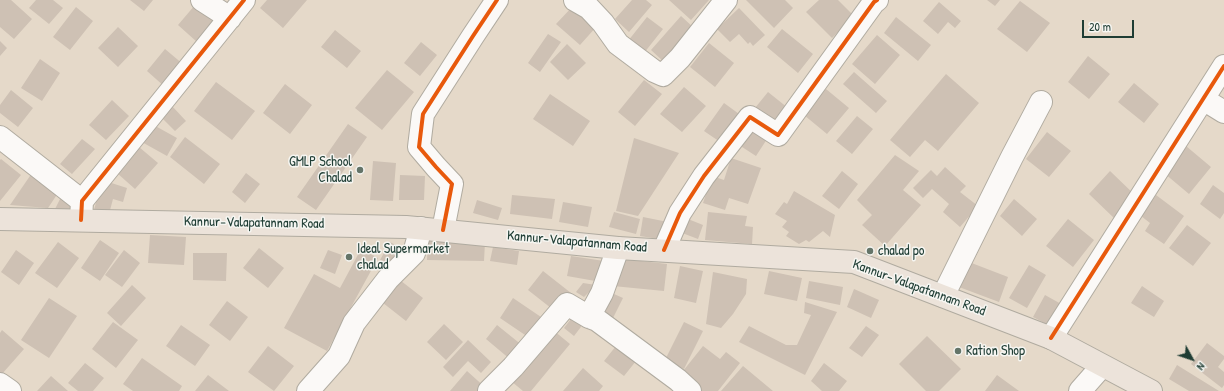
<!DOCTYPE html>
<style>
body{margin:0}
#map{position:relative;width:1224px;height:391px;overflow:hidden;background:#e5d9c9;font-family:"Patrick Hand",sans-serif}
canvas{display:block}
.north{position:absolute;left:1172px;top:339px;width:40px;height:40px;-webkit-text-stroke:3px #f6f6f2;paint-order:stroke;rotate:130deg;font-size:11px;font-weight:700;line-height:16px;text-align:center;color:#1f3d34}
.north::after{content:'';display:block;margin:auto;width:14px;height:18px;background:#1f3d34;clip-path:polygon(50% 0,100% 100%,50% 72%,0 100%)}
.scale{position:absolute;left:1082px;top:20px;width:52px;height:18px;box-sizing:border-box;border:2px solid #1f3d34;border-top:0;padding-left:5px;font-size:12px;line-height:14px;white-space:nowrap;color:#1f3d34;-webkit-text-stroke:3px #f6f6f2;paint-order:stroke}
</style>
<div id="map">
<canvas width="1224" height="391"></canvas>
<div class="north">N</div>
<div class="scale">20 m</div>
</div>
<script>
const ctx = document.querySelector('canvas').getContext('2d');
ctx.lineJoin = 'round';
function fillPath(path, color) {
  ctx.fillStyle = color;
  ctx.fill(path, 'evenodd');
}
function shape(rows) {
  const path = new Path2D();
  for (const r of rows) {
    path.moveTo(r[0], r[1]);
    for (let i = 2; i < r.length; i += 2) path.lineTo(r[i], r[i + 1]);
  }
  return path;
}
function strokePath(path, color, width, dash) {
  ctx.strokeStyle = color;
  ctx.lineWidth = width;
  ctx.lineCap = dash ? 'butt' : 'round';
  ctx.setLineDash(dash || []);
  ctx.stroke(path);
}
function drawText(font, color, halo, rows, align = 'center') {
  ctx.font = font + ' "Patrick Hand",sans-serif';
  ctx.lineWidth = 3;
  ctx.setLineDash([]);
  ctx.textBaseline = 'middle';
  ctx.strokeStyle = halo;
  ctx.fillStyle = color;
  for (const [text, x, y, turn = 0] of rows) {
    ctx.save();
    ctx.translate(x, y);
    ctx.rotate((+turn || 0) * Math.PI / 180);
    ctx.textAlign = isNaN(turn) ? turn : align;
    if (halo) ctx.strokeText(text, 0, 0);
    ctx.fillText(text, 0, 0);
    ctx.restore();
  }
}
fillPath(shape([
 [0,0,11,0,32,19,14,39,0,27],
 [36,0,53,0,63,8,49,24,29,8],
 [130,0,153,0,144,11],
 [267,0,307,0,283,28,260,8],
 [632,0,646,0,652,5,629,32,615,19],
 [669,0,709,0,691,20],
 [746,0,785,0,793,8,774,28],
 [819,0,838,0,854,16,832,38,806,12],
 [987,0,1000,0,995,6],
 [1020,1,1050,23,1027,52,997,29],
 [939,2,961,21,955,28,948,22,938,34,923,21],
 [195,5,215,22,197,42,178,25],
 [574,5,597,26,580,45,556,24],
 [76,7,93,21,70,50,53,37],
 [739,8,765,35,753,46,750,42,748,44,739,34,730,42,717,29],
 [681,16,694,28,664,62,651,50],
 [647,17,663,29,644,53,628,41],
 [896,17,931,45,918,61,884,33],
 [118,27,138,46,118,67,98,48],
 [782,29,813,54,798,73,767,47],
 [335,30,361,51,347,68,321,47],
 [548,34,561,42,540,72,528,63],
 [877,35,900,55,875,84,852,64],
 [0,41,7,48,0,56],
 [421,42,437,55,420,76,404,63],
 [709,43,734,63,715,87,690,67],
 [567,44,586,63,568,80,550,62],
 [165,49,184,65,165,87,147,71],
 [1088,56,1110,74,1089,99,1068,82],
 [40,59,60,73,42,101,21,88],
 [387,70,414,92,382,130,355,108],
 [854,72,887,101,876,113,843,84],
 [946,74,979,103,938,151,925,140,910,157,890,140],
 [644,80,662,94,635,126,618,112],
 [216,82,255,111,232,140,194,111],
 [1134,83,1159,104,1144,123,1118,102],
 [285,84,312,105,290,134,263,113],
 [684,87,706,106,682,132,660,114],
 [826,89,849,108,827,134,804,115],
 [11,90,33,108,18,127,0,113,0,105],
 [768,92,788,108,776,124,755,108],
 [550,94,590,121,573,146,533,119],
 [112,100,129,116,106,140,89,125],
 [724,103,746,119,726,146,704,131],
 [172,106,186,121,175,131,161,117],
 [857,116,873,129,852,154,836,141],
 [150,123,177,138,167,156,140,141],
 [348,124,367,137,316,210,297,197],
 [752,125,769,136,756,156,739,145],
 [1047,132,1071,151,1049,177,1026,159],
 [185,137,220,164,204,184,170,157],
 [634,138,679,153,638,216,616,211],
 [82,139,95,149,72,174,60,164],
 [1186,146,1211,167,1189,194,1164,173],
 [139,147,158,163,135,189,117,173],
 [895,155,919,171,903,190,921,205,885,246,862,225,872,215,857,200],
 [731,158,761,168,748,204,729,198,725,210,703,203,712,176,724,180],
 [1,159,21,175,0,201,0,160],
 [373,161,396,163,393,201,370,200],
 [945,167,966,186,960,192,978,206,960,227,943,212,949,204,932,189,923,198,913,188,931,170,937,176],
 [842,171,858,184,839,209,822,196],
 [1110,171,1137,197,1115,219,1089,194],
 [32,173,58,193,48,208,10,205],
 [246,173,260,184,245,203,232,192],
 [400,175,425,176,424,200,399,200],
 [102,180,127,188,123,202,113,199,109,214,94,210],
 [1213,185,1224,193,1224,213,1220,219,1200,204],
 [794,191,835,215,830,237,823,231,809,242,806,240,799,244,786,236,789,232,782,227,787,221,775,214,784,202,787,204],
 [512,195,555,199,552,219,510,214],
 [1156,195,1184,216,1164,244,1145,231,1150,223,1141,216],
 [61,197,73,204,67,215,55,209],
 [1014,199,1037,219,1022,236,1000,216],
 [477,200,502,208,498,220,473,213],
 [563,202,592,207,588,227,559,222],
 [614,212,640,219,636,234,609,227],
 [708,212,747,216,745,226,753,227,752,244,705,240],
 [643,217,668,222,665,240,640,236],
 [683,217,703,225,698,239,677,231],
 [1068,219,1094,240,1073,267,1046,246],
 [1187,225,1211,243,1193,266,1169,248],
 [150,235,186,237,184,265,148,263],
 [100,240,119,253,100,281,81,268],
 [428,240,485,242,484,261,427,260],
 [58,242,79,258,57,288,35,273],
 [390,242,405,250,395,268,380,260],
 [493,247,519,251,517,265,490,261],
 [259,248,284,268,268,288,243,268],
 [361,249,378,258,327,351,284,328,314,274,340,288],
 [16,250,34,263,19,285,1,272],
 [124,250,140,263,122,287,105,275],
 [328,250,342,255,335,274,320,268],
 [193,253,227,253,226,281,193,280],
 [571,256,604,261,601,282,567,276],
 [616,258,667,264,664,291,613,286],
 [969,262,1008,277,999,302,959,287],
 [1029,265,1046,275,1027,308,1009,298],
 [680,266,703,271,696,303,674,298],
 [543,271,571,293,556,312,528,290],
 [769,271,802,278,797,301,764,294],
 [713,272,747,279,746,294,733,314,721,328,706,324],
 [396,277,423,298,406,321,378,299],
 [809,281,843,287,840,305,806,298],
 [583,283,596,285,584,297,576,292],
 [132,285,146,298,121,326,107,313],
 [1142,286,1164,301,1154,317,1131,303],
 [854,289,879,300,871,318,847,307],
 [614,294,623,298,613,318,604,314],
 [1045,295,1063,305,1052,327,1033,317],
 [49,298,77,316,49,358,21,340],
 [513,298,541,317,528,337,500,318],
 [227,301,248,317,230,341,209,325],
 [805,302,837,312,805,375,739,342,749,326,786,345,797,345,811,315,804,313],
 [577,311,587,319,574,336,564,328],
 [113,322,138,340,116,368,92,349],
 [684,322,703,331,684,369,665,360],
 [444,324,463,342,446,360,427,342],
 [181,325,210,345,195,366,166,346],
 [497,325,523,346,511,360,486,339],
 [866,326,879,335,862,357,849,348],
 [2,330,24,349,2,374,0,372,0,333],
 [553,330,570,344,531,391,523,391,511,381],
 [927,336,961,369,939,391,926,391,899,364],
 [468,340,491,362,481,373,468,361,453,377,443,367],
 [1207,343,1224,356,1224,359,1218,367,1224,372,1224,385,1222,388,1191,364],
 [268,346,294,366,274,391,248,372],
 [616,346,636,361,624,376,604,361],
 [703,346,720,359,726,352,740,363,718,391,697,391,679,376],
 [142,358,182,386,179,391,133,391,123,384],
 [85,363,104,378,93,391,78,391,68,383],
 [824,363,847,381,839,391,822,391,811,381],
 [1177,365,1219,391,1189,391,1169,379],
 [743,366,773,391,721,391],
 [583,368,603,386,599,391,563,391],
 [467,371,487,389,485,391,450,391],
 [208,375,229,391,195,391],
 [997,375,1019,391,985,391],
 [51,376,68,391,37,391]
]), '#cec1b4');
const minor = shape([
 [202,0,230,18],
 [575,0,589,8,603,23,618,44,654,71,663,75,680,58,726,0],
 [1203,99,1224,112],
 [0,137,82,201],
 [81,220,82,201,244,0],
 [443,230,452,184,436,167,419,147,423,114,473,36,497,0],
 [664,250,680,213,704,176,750,117,778,135,874,2,877,0],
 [943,296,1012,157,1041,102],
 [589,317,597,320,678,380,690,391],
 [1051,338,1224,66],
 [0,384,10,391],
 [308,391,339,356,354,323,388,279,414,253,421,228],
 [489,391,513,367,567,304,589,317,602,293,618,248],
 [1080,391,1102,366]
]);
const major = shape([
 [0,219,406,227,618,248,854,262,1051,338,1151,391]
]);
strokePath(minor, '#b0aba0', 24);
strokePath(major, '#b0aba0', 24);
strokePath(minor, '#fbf9f7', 22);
strokePath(major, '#ece3da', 22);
strokePath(shape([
 [81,220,82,201,244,0],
 [443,230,452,184,436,167,419,147,423,114,473,36,497,0],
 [664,250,680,213,704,176,750,117,778,135,874,2,877,0],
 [1051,338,1224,66]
]), '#e8590c', 4);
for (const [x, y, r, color] of [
 [360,170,4,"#647468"],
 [870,251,4,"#647468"],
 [349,257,4,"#647468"],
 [958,351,4,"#647468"]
]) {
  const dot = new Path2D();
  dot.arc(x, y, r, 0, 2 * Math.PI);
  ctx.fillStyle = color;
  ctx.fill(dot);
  strokePath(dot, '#f6f6f2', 1.5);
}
drawText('14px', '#1f3d34', '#f6f6f2', [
 ["GMLP School",352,162,"right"],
 ["Chalad",352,178,"right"],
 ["Ideal Supermarket",357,249],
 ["chalad",357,265],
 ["chalad po",878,251],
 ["Ration Shop",966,351]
], 'left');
drawText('14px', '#1f3d34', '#f6f6f2', [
 ["Kannur-Valapatannam Road",254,223,1],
 ["Kannur-Valapatannam Road",577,242,5],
 ["Kannur-Valapatannam Road",919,288,20]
]);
</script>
